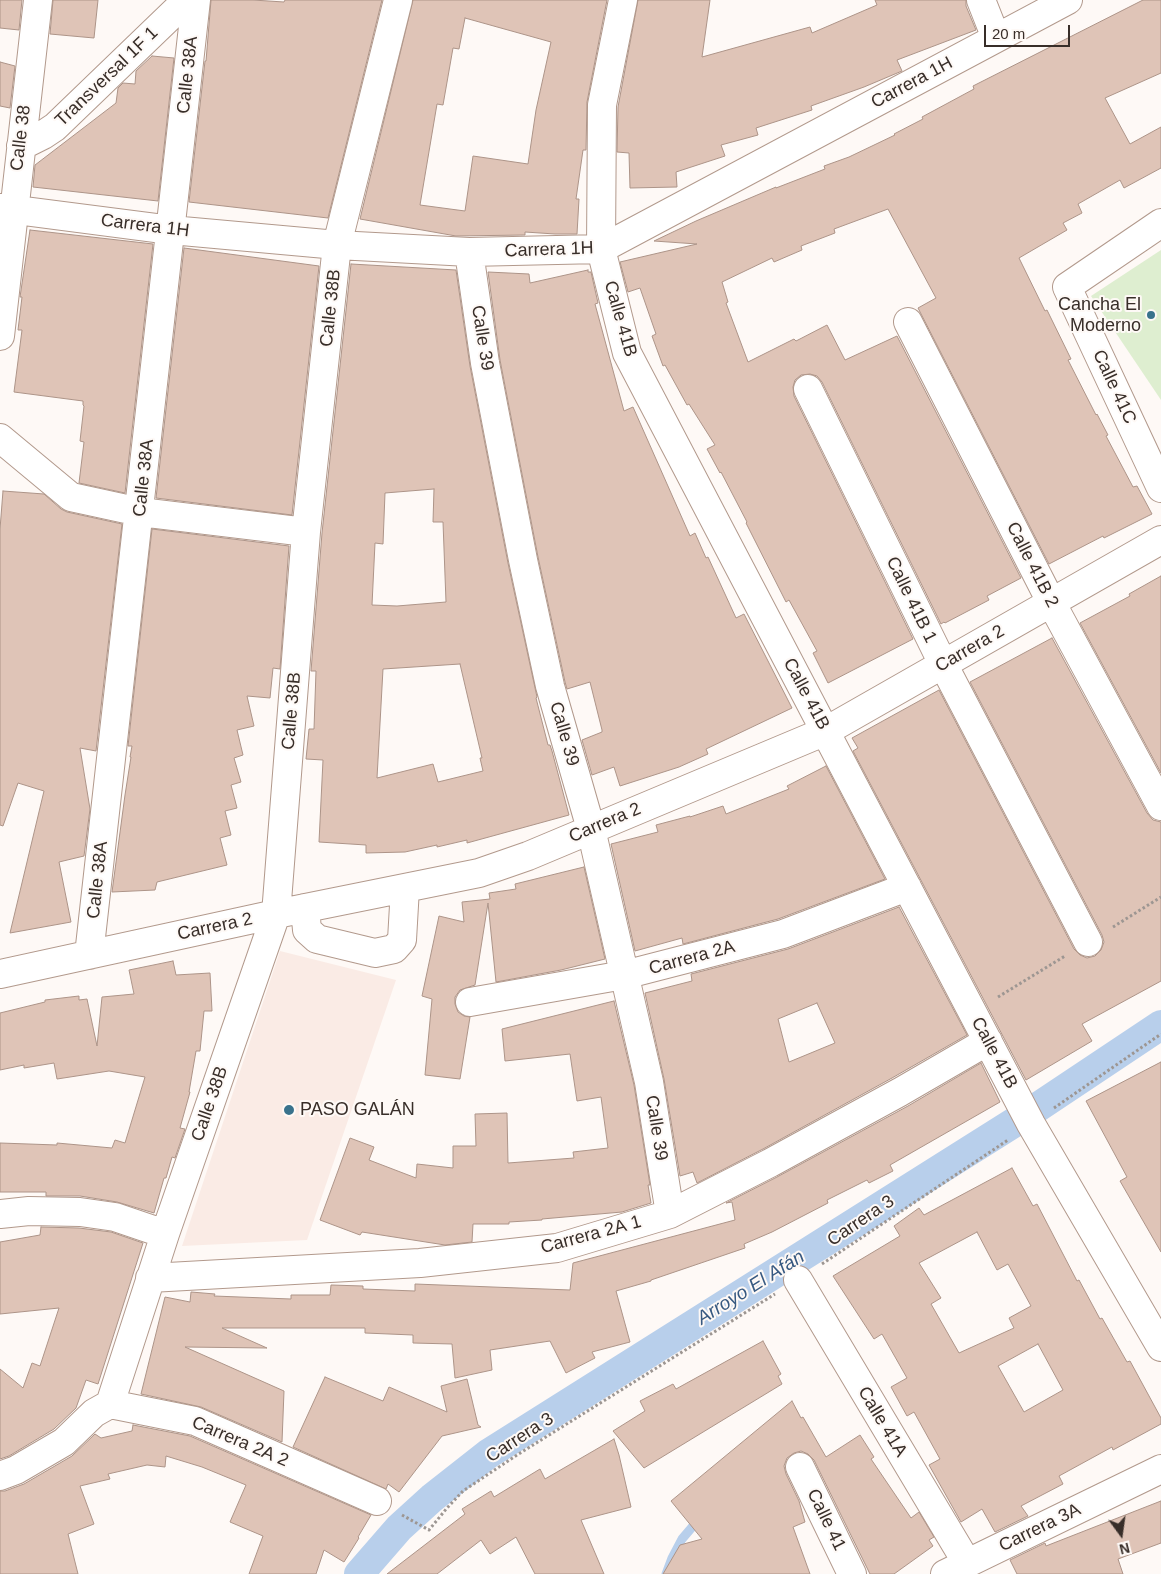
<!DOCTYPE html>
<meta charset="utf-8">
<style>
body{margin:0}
#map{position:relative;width:1161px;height:1574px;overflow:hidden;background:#fef9f6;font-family:Arial,sans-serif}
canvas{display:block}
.north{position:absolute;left:1096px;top:1509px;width:50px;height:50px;-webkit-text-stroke:4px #fef9f6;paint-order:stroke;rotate:166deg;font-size:14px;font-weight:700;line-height:20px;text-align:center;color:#382e29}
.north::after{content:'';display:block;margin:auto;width:18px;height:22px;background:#382e29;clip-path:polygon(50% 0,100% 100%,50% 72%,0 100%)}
.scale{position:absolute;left:984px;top:25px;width:86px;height:22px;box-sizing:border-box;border:2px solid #382e29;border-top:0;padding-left:6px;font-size:15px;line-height:18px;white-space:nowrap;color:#382e29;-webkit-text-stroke:4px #fef9f6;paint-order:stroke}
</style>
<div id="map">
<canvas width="1161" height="1574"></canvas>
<div class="north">N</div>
<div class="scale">20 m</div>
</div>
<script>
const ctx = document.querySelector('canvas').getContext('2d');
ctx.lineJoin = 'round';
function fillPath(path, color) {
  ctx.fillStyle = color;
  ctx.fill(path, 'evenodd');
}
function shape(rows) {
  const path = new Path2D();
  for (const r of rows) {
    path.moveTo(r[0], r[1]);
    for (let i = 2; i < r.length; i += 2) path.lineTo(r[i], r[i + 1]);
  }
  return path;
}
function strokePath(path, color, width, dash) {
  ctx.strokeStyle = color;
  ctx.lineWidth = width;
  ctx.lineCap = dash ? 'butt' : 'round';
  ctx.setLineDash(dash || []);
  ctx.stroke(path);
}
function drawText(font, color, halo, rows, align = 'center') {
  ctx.font = font + ' Arial,sans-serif';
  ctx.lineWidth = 4;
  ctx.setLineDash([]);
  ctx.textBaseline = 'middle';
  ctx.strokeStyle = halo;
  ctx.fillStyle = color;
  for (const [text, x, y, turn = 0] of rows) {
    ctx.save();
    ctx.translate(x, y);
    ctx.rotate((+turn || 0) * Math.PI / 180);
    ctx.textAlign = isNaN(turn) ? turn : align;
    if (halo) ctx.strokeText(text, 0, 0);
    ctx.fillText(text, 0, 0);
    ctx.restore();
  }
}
fillPath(shape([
 [280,951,396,980,307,1240,182,1246]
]), '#faebe5');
fillPath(shape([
 [1161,250,1161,400,1091,296]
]), '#deeed0');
strokePath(shape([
 [666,1574,672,1558,682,1539,699,1519]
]), '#b8cfeb', 9);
strokePath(shape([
 [359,1574,399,1528,432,1498,488,1454,1026,1115,1161,1025]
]), '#b8cfeb', 30);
const building = shape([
 [0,0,22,0,19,30,0,28,0,0],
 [53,0,98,0,94,38,50,34,53,0],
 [211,0,253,0,284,2,285,0,382,0,328,218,189,202,205,61,206,61,211,0],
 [413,0,607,0,587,102,586,150,583,150,576,199,579,199,577,234,555,234,525,232,525,235,456,236,360,219,413,0],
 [465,18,551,42,536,110,528,164,473,156,465,211,420,205,437,104,443,105,453,48,459,49,465,18],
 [638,0,710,0,702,57,810,27,812,33,877,5,875,0,966,0,966,6,976,30,897,60,902,71,864,87,811,106,812,110,756,128,758,135,721,145,725,156,676,172,677,187,630,188,629,153,617,152,618,107,638,0],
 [1143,0,1161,0,1161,73,1105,98,1130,144,1161,127,1161,168,1124,188,1120,180,1078,204,1082,213,1063,223,1067,230,1019,258,1045,311,1047,310,1071,359,1068,360,1096,415,1097,414,1108,435,1106,436,1133,487,1137,486,1152,514,1104,538,1103,536,1049,564,918,308,936,298,888,209,834,229,835,233,801,246,802,250,774,262,772,258,722,282,728,302,726,303,748,362,794,339,796,341,827,325,845,360,897,336,1021,578,987,596,989,600,945,623,944,622,941,624,822,382,817,376,810,374,801,375,795,380,793,387,794,396,913,639,828,683,813,653,817,651,789,600,786,602,746,523,747,522,721,472,720,473,707,449,715,445,689,404,687,405,665,365,663,366,652,336,656,334,640,288,628,292,620,262,697,244,654,241,696,221,776,187,776,188,825,169,824,166,849,157,895,135,894,134,923,119,922,117,974,89,973,86,1143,0],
 [152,56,174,58,158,201,33,187,35,165,116,103,118,88,123,83,135,84,136,71,152,56],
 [0,62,15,66,10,108,0,106,0,62],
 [30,230,153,244,125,493,79,483,84,442,80,441,84,406,83,405,83,401,14,392,22,330,18,330,22,297,20,297,30,230],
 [184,248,319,266,292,515,156,498,184,248],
 [351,264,456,270,470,366,508,563,537,697,536,698,548,745,550,745,552,751,569,815,467,843,467,840,437,847,437,845,405,852,366,853,366,845,319,842,323,760,306,759,309,729,314,729,316,671,311,671,322,533,351,264],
 [434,489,433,522,443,522,446,602,397,606,372,605,375,543,383,544,385,493,434,489],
 [460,664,482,758,480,758,483,771,438,782,433,764,377,778,383,669,460,664],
 [588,270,588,272,591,272,598,303,595,304,624,411,633,407,690,536,695,533,706,558,708,557,736,618,744,614,792,708,706,749,708,754,679,767,620,786,614,767,592,775,582,740,602,732,602,730,590,682,567,689,565,682,538,557,500,360,488,272,529,274,530,283,588,270],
 [3,491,44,494,61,509,67,512,122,524,96,751,80,748,90,809,84,856,59,862,71,922,10,933,44,791,18,783,3,826,0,825,0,529,3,491],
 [152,529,289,546,280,669,273,668,270,698,247,696,254,726,237,730,243,755,234,758,241,782,231,785,237,808,225,811,231,835,220,838,227,865,157,882,155,890,112,892,125,795,131,757,130,757,132,746,128,746,152,529],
 [1161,576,1161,773,1080,623,1130,596,1129,594,1161,576],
 [1052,638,1147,813,1153,820,1161,822,1161,981,1082,1024,1092,1041,1026,1080,853,751,858,748,852,738,939,690,1074,949,1080,955,1087,958,1095,956,1101,950,1104,942,1102,935,970,682,1052,638],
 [826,766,885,879,778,919,683,944,682,938,635,951,611,844,658,832,656,825,690,816,690,817,723,806,726,814,789,789,787,786,826,766],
 [584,867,605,959,561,970,496,982,488,903,475,985,460,990,455,997,455,1004,458,1012,464,1016,470,1017,460,1079,425,1075,432,999,422,996,439,916,464,922,462,902,490,899,489,893,516,889,515,884,584,867],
 [899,907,967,1035,892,1078,763,1149,697,1183,693,1172,680,1176,664,1079,645,993,692,981,691,974,788,949,899,907],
 [817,1003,835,1043,789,1062,778,1019,817,1003],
 [173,961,176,975,210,973,212,1011,204,1011,200,1051,196,1051,189,1092,190,1092,180,1128,185,1129,175,1158,172,1157,166,1178,164,1178,154,1213,117,1202,80,1196,46,1196,46,1192,0,1192,0,1143,57,1145,57,1143,112,1148,115,1140,125,1143,145,1077,109,1071,57,1079,54,1063,24,1068,24,1065,0,1070,0,1013,45,1002,45,1000,79,996,79,1000,87,999,97,1046,102,997,134,994,129,970,173,961],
 [614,1001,634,1085,650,1185,648,1185,651,1203,622,1212,542,1219,542,1220,509,1222,509,1224,473,1224,472,1242,445,1245,362,1232,360,1235,320,1220,350,1138,374,1147,369,1160,416,1178,417,1164,453,1168,453,1146,476,1146,475,1114,507,1113,508,1163,574,1158,573,1152,608,1148,601,1097,577,1101,570,1054,505,1061,502,1029,614,1001],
 [1161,1062,1161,1252,1120,1181,1127,1177,1086,1101,1161,1062],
 [981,1063,1000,1102,890,1165,893,1171,869,1183,867,1180,827,1200,828,1203,772,1232,744,1244,745,1248,651,1280,651,1281,616,1291,630,1342,592,1352,595,1358,566,1373,550,1341,490,1350,492,1370,455,1378,452,1344,413,1343,413,1335,365,1333,365,1328,222,1328,267,1348,185,1347,284,1391,282,1442,201,1407,141,1394,165,1297,190,1302,191,1292,215,1294,214,1296,291,1299,291,1295,330,1295,331,1285,363,1286,363,1289,415,1291,415,1284,570,1290,573,1263,735,1220,732,1202,726,1203,777,1177,908,1106,981,1063],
 [1012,1168,1033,1206,1037,1204,1077,1281,1079,1280,1100,1319,1102,1318,1127,1362,1130,1361,1161,1418,1161,1424,1113,1450,1112,1447,1059,1476,1063,1484,1021,1506,1028,1516,995,1532,982,1509,961,1522,929,1465,940,1459,914,1412,907,1416,891,1387,907,1378,882,1334,874,1339,833,1276,900,1236,894,1226,919,1208,924,1215,1012,1168],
 [977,1232,997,1270,1008,1264,1031,1306,1009,1318,1014,1328,959,1353,931,1304,941,1298,919,1263,977,1232],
 [1038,1344,1063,1390,1024,1412,998,1366,1038,1344],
 [41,1227,79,1228,111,1232,143,1243,98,1384,86,1380,76,1408,54,1429,9,1456,0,1459,0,1369,23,1388,32,1363,40,1366,59,1308,0,1314,0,1242,40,1235,41,1227],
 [763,1341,781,1374,778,1376,782,1384,644,1468,613,1431,645,1411,640,1401,673,1384,676,1389,763,1341],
 [325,1377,383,1401,389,1387,447,1412,441,1386,467,1379,478,1425,481,1427,442,1436,399,1492,388,1484,386,1489,293,1447,325,1377],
 [792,1401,801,1418,803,1417,826,1457,860,1435,874,1457,871,1459,911,1518,919,1512,934,1537,929,1540,933,1546,894,1574,870,1574,814,1460,808,1454,801,1451,794,1453,787,1458,784,1466,786,1474,799,1501,805,1522,793,1527,810,1574,663,1574,680,1545,702,1539,671,1501,792,1401],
 [133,1425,190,1436,371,1515,358,1537,359,1538,344,1562,324,1550,316,1574,249,1574,263,1536,230,1522,246,1485,202,1467,166,1456,165,1467,147,1465,108,1474,110,1479,80,1486,94,1524,68,1534,78,1574,0,1574,0,1491,5,1491,24,1484,72,1456,95,1434,101,1438,132,1431,133,1425],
 [614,1439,619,1455,631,1507,581,1520,604,1574,535,1574,516,1537,490,1554,481,1540,437,1574,387,1574,465,1514,462,1509,491,1491,494,1497,540,1469,545,1479,614,1439],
 [1161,1501,1161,1543,1118,1559,1123,1574,1017,1574,1010,1560,1045,1543,1046,1546,1161,1501]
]);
fillPath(building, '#dfc4b7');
strokePath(building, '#ad9488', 1);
const minor = shape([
 [623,0,602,105,601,249,627,353,1031,1124,1161,1347],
 [981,0,996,38],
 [21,146,43,135,55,127,187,0],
 [0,208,171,230,337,245,469,252,601,249,1068,0],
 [1161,223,1067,287,1161,488],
 [469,252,485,363,523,560,550,686,591,829,649,1082,670,1214],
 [908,322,1051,602,1161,806],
 [0,336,38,0],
 [808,389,943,664,1088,942],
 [0,438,71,497,140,512,306,532],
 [305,908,307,930,317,939,375,953,394,949,402,940,405,888],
 [89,955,196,0],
 [0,974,276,914,479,873,528,856,826,731,1161,540],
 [470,1002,624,975,783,934,907,887],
 [0,1214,29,1211,80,1212,115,1217,165,1234],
 [150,1278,420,1263,557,1248,670,1214,770,1163,900,1092,988,1041],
 [798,1280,967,1563],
 [110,1404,165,1234,276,914,306,532,337,245,398,0],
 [800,1467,852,1574],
 [0,1476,16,1470,64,1442,94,1413,110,1404,195,1421,377,1501],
 [945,1574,1161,1469]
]);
strokePath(minor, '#b2998c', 30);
strokePath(shape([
 [1113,927,1161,897],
 [998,997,1065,956],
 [1054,1108,1161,1034],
 [822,1264,1008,1140],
 [402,1515,429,1530,447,1508,463,1491,517,1455,775,1294]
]), '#9d9692', 3, [2.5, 2.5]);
strokePath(minor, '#fff', 28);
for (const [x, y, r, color] of [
 [1151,315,5,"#39728c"],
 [289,1110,6,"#39728c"]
]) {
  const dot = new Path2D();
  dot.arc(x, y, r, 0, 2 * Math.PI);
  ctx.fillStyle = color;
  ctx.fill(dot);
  strokePath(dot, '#fef9f6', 2);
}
drawText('18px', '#382e29', '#fef9f6', [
 ["Calle 38A",188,75,-84],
 ["Transversal 1F 1",107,77,-44],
 ["Carrera 1H",912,83,-28],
 ["Calle 38",21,138,-83],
 ["Carrera 1H",145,226,7],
 ["Carrera 1H",549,250,-2],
 ["Calle 38B",331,308,-84],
 ["Calle 41B",620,319,74],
 ["Calle 39",482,338,81],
 ["Calle 41C",1114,387,65],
 ["Calle 38A",144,478,-84],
 ["Calle 41B 2",1032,565,63],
 ["Calle 41B 1",911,600,64],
 ["Carrera 2",970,649,-30],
 ["Calle 41B",806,694,62],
 ["Calle 38B",292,711,-85],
 ["Calle 39",564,734,74],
 ["Carrera 2",605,823,-23],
 ["Calle 38A",98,880,-84],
 ["Carrera 2",215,927,-12],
 ["Carrera 2A",692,958,-15],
 ["Calle 41B",994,1053,62],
 ["Calle 38B",210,1104,-71],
 ["Calle 39",656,1128,81],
 ["Carrera 3",861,1221,-34],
 ["Carrera 2A 1",591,1235,-15],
 ["Calle 41A",882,1422,59],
 ["Carrera 3",520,1438,-33],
 ["Carrera 2A 2",240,1442,23],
 ["Calle 41",826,1520,64],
 ["Carrera 3A",1040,1528,-26]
]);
drawText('18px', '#382e29', '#fef9f6', [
 ["Cancha El",1141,305],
 ["Moderno",1141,326],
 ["PASO GALÁN",300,1110,"left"]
], 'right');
drawText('italic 19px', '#375981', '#fef9f6', [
 ["Arroyo El Afán",751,1288,-32]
]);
</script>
